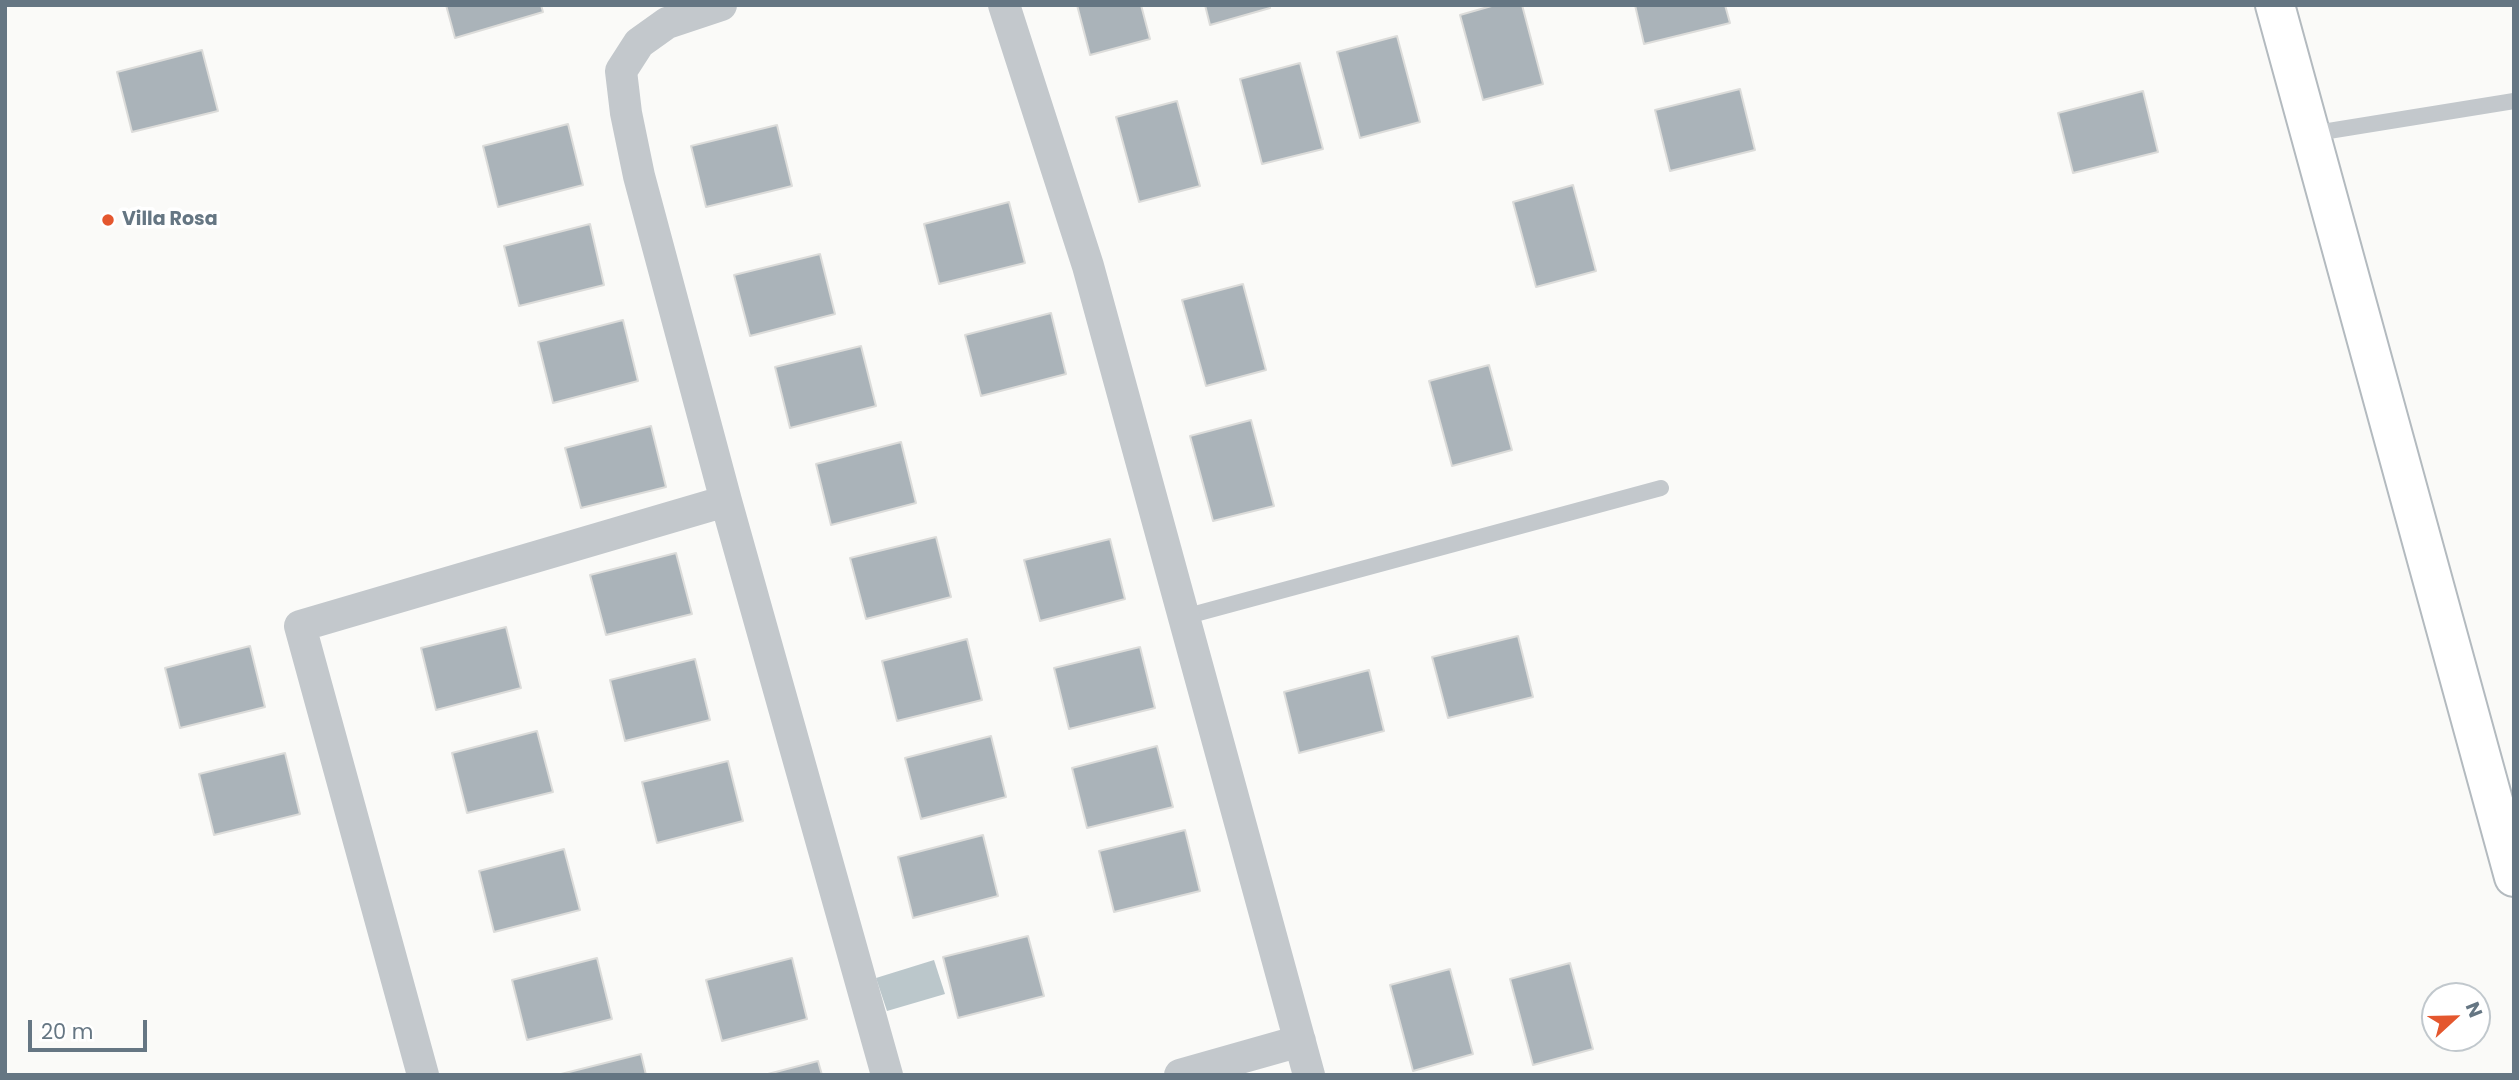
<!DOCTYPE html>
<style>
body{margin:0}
#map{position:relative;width:2519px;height:1080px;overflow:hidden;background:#fafaf8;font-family:Poppins,sans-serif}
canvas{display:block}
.frame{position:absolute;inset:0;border:7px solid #657683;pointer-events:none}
.north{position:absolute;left:2421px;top:982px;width:70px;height:70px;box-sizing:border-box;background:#fff;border:2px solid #c1c8cd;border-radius:50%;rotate:68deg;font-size:19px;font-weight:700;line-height:28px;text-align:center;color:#657683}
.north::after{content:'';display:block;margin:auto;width:24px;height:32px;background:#e4572e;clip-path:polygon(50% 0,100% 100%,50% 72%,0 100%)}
.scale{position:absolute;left:28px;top:1020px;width:119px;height:32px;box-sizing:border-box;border:4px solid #657683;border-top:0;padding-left:9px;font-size:21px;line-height:24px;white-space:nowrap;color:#657683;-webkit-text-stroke:5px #fff;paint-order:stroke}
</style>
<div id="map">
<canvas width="2519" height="1080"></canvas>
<div class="frame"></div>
<div class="north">N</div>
<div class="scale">20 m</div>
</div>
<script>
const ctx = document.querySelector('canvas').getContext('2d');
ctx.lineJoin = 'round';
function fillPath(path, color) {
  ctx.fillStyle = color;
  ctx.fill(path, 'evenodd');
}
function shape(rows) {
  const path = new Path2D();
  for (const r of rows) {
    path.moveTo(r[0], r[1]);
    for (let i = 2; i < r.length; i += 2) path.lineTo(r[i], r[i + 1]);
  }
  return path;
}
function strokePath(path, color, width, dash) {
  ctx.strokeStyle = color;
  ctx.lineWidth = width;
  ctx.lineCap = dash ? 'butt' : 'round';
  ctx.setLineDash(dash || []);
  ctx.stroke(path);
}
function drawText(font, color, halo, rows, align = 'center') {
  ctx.font = font + ' Poppins,sans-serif';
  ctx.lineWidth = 7;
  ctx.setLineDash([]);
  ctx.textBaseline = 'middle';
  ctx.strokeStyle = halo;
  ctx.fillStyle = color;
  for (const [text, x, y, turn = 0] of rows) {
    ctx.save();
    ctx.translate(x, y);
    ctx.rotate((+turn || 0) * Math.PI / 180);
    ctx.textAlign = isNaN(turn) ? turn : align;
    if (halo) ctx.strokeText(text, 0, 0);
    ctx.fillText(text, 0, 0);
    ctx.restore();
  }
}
fillPath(shape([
 [934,960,945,994,887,1011,876,978]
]), '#bbc7cb');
const building = shape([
 [446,5,541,5,543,12,455,38,446,5],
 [1077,5,1141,5,1150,39,1090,55,1077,5],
 [1205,5,1270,5,1270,8,1210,25,1205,5],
 [1495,5,1522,5,1543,84,1483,100,1460,15,1495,5],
 [1635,5,1725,5,1730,23,1644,44,1635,5],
 [1397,36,1420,122,1360,138,1337,52,1397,36],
 [202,50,218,111,132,132,117,72,202,50],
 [1300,63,1323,149,1262,164,1240,79,1300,63],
 [1740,89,1755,150,1670,171,1655,110,1740,89],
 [2143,91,2158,152,2073,173,2058,113,2143,91],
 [1177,101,1200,186,1139,202,1116,117,1177,101],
 [568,124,583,185,498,207,483,146,568,124],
 [777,125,792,186,706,207,691,146,777,125],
 [1573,185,1596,271,1536,287,1513,202,1573,185],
 [1009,202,1025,263,939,284,924,224,1009,202],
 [590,224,604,285,519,306,504,246,590,224],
 [820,254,835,314,750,336,734,275,820,254],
 [1243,284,1266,370,1206,386,1182,300,1243,284],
 [1051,313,1066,374,981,396,965,335,1051,313],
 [623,320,638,381,553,403,538,342,623,320],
 [861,346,876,406,790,428,775,367,861,346],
 [1489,365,1512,450,1452,466,1429,381,1489,365],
 [1251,420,1274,506,1213,521,1190,436,1251,420],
 [651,426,666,487,581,508,565,448,651,426],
 [901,442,916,503,831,525,816,464,901,442],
 [936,537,951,597,866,619,850,558,936,537],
 [1110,539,1125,599,1040,621,1024,560,1110,539],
 [676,553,692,614,606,635,590,575,676,553],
 [506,627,521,688,436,710,421,648,506,627],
 [1518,636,1533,697,1448,718,1432,657,1518,636],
 [967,639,982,700,897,721,882,661,967,639],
 [250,646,265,707,180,728,165,668,250,646],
 [1140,647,1155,708,1069,729,1054,668,1140,647],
 [695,659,710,720,625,741,610,680,695,659],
 [1369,670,1384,731,1299,753,1284,692,1369,670],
 [537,731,553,792,467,813,452,753,537,731],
 [991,736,1006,797,921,819,905,758,991,736],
 [1157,746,1173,807,1087,828,1072,768,1157,746],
 [285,753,300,814,214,835,199,774,285,753],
 [728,761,743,821,657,843,642,782,728,761],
 [1185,830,1200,891,1114,912,1099,851,1185,830],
 [983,835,998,896,913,918,898,857,983,835],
 [564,849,580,910,494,932,479,871,564,849],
 [1028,936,1044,996,958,1018,943,957,1028,936],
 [597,958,612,1019,527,1040,512,980,597,958],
 [792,958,807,1019,722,1041,706,980,792,958],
 [1570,963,1593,1049,1533,1065,1510,979,1570,963],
 [1450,969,1473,1054,1413,1071,1390,985,1450,969],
 [641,1054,646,1075,557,1075,641,1054],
 [818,1061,822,1075,764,1075,818,1061]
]);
fillPath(building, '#aab3b9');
strokePath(building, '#dcdcda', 2);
const secondary = shape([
 [2275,5,2514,877]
]);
strokePath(secondary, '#b3babf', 42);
strokePath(shape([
 [2310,134,2514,101],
 [1184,617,1661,488]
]), '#c3c8cc', 16);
strokePath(shape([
 [721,5,667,23,639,43,621,71,626,113,639,176,726,501,887,1075],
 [1004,5,1088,266,1309,1075],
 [423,1075,300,626,726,501],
 [1180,1075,1300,1041]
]), '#c3c8cc', 32);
strokePath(secondary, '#fff', 38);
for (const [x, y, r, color] of [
 [108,220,7,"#e4572e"]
]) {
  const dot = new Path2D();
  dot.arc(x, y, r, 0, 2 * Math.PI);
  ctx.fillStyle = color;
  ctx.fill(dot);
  strokePath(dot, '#fff', 2.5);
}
drawText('bold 19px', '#657683', '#fff', [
 ["Villa Rosa",122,220]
], 'left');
</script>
